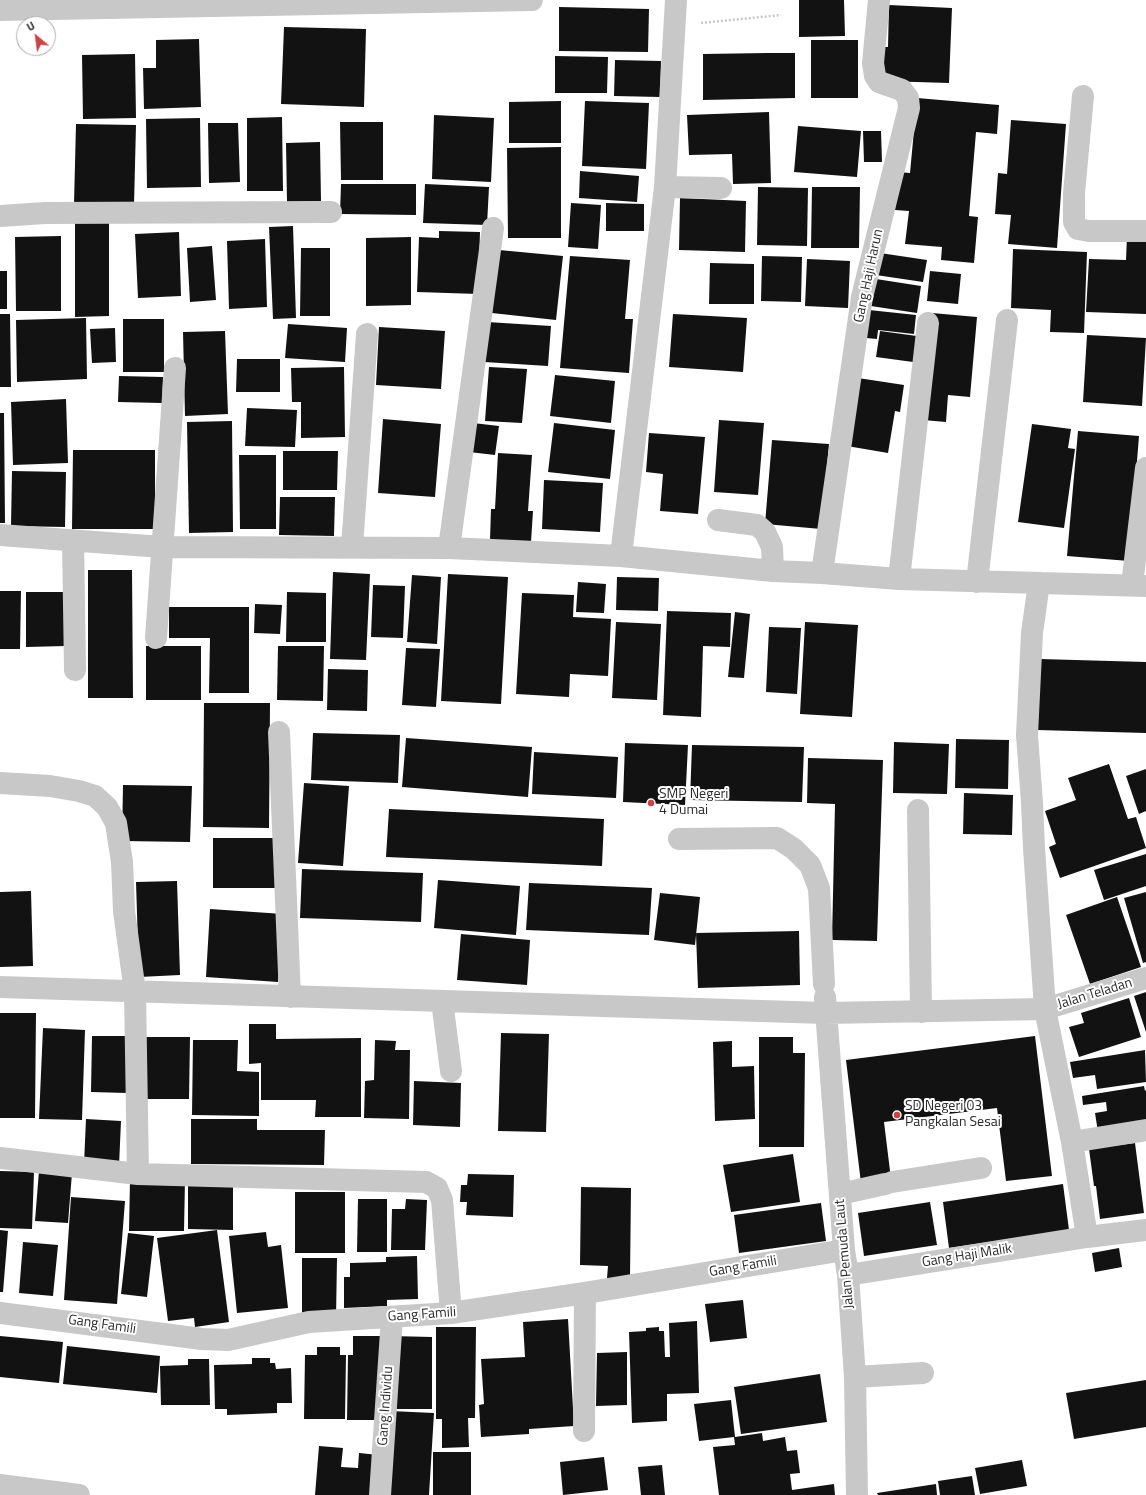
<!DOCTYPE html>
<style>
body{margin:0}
#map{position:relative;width:1146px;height:1495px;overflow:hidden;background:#fff;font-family:"Titillium Web",sans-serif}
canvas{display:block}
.north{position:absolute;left:16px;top:16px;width:40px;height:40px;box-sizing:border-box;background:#fff;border:1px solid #aaa;border-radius:50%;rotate:331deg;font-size:11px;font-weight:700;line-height:16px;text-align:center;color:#2b2b2b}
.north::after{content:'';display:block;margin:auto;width:14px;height:18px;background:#ce4244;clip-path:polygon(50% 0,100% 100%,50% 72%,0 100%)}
</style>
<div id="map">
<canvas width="1146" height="1495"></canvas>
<div class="north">U</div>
</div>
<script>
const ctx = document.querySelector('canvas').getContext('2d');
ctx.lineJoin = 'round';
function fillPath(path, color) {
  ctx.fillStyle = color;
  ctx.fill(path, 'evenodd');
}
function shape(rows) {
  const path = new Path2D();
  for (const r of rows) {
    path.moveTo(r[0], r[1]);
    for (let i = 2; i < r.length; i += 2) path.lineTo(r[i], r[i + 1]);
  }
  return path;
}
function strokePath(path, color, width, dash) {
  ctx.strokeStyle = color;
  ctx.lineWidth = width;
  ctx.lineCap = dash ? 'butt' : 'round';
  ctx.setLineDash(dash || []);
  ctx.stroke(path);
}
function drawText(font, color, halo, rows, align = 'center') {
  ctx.font = font + ' "Titillium Web",sans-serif';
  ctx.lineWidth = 4;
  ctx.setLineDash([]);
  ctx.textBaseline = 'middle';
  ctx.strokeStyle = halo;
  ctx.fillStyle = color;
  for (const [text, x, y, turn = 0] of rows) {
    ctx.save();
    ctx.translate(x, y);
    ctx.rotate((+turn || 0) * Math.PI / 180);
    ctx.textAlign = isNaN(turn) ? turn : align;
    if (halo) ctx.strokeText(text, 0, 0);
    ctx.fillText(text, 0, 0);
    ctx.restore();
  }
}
fillPath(shape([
 [799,0,844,0,845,36,799,37],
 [889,5,952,8,949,83,883,81,884,47,888,47],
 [559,7,649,9,648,52,559,51],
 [284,27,366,29,364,107,281,104],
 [199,39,201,107,144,109,143,68,156,68,156,40],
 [811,40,858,40,858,98,811,98],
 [768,53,795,53,795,98,703,100,703,54],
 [135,54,136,118,83,119,82,55],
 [555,56,608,57,607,93,555,93],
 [615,60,661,61,660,97,614,96],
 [917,98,999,105,997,134,976,132,969,216,978,217,974,263,941,260,942,247,905,244,909,211,895,210,898,172,910,173],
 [561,101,561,143,509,143,509,102],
 [585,101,649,103,646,169,582,166],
 [769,112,771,183,733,184,732,154,689,155,687,115],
 [434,115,494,118,491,182,432,179],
 [282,117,283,191,247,191,247,118],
 [200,118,201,187,147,188,146,119],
 [1011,120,1066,124,1057,248,1008,244,1011,215,995,214,998,173,1007,174],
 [340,122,383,122,383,180,341,180],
 [208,123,238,123,240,182,209,183],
 [76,124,136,125,134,205,74,204],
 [798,126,861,131,857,177,794,172],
 [863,131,881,131,882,162,864,162],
 [320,142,321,201,287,202,286,143],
 [561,147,561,238,508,238,507,148],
 [580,171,639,176,637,202,579,198],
 [341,184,416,184,416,215,340,214],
 [425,184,489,187,487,225,423,223],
 [758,187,808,188,807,246,757,245],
 [812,187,860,187,859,248,811,248],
 [680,198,746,201,745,252,679,250],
 [571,203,601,205,598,249,568,247],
 [606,203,644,204,644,231,606,231],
 [75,222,109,222,109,316,75,317],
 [293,226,296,318,273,319,269,227],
 [439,231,480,232,478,294,417,292,419,237,439,238],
 [179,232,181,296,138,298,135,234],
 [61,236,61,311,16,311,15,237],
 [1127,236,1146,236,1146,314,1086,312,1089,259,1126,260],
 [411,237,411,305,366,306,366,238],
 [265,239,267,307,229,309,227,241],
 [212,246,216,300,190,302,187,248],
 [301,248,330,248,330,316,300,316],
 [1013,249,1087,252,1084,333,1050,332,1051,310,1011,308],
 [499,250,563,256,556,320,492,313],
 [880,253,927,260,923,282,876,275],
 [570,256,630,260,625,319,633,319,629,373,560,368],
 [762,256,802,257,801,302,761,301],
 [807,259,850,261,848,308,805,306],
 [710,263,754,264,754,304,709,304],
 [0,271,7,271,7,309,0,309],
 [930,271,961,274,958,304,927,301],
 [876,279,921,286,917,313,871,306],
 [869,310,916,315,914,334,878,330,877,339,866,338],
 [932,313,977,317,970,397,948,395,946,422,923,420],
 [0,314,10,314,11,387,0,387],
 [673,314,747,318,743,372,669,367],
 [86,318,87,379,17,382,16,320],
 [123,319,164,319,164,372,123,372],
 [487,322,551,326,548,366,484,362],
 [288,324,347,328,345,362,285,358],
 [379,327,445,331,441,389,376,385],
 [115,328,116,362,92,363,90,329],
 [225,331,228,414,185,416,183,332],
 [880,331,917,336,913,362,876,357],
 [1087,335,1146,338,1142,406,1083,402],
 [237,359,280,359,280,392,236,392],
 [344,367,345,437,301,438,301,402,292,402,291,368],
 [489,367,527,369,522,423,485,421],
 [555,375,615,381,611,423,550,416],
 [119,376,163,377,162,403,118,402],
 [858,378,904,385,900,412,895,411,888,453,847,446],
 [66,399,68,463,13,465,11,402],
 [247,408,297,410,295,447,245,446],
 [0,413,4,413,5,523,0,523],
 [383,419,441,424,435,497,378,493],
 [719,420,764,423,758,495,714,492],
 [232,421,233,532,189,533,187,422],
 [473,423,499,426,495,455,469,452],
 [554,423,615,430,610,479,548,472],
 [1032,424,1071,429,1068,448,1075,449,1064,528,1018,522],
 [1078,431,1139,436,1129,561,1067,556],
 [649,433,705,437,698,514,660,511,663,474,646,472],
 [772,440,829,444,821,529,765,524],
 [73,450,155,450,155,529,72,529],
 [283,451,338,451,337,490,283,490],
 [498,453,532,455,528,511,533,511,531,542,490,540,491,509,495,509],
 [239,455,276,455,276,529,240,529],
 [12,471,66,472,65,527,11,526],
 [544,480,603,483,600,532,542,529],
 [280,497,335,497,334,536,279,535],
 [88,570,132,570,133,698,88,698],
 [333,572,370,574,366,660,330,659],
 [448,574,508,577,501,704,441,701],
 [412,575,441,577,437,644,407,642],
 [617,577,659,578,658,611,616,610],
 [578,582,606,584,604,613,576,612],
 [373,585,405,586,403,638,371,637],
 [0,591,21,591,20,649,0,649],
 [26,592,65,592,66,646,26,647],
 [287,592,326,593,326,642,286,642],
 [522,593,574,595,573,617,611,619,608,676,570,674,569,697,516,694],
 [255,604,282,605,280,634,254,633],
 [169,607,249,607,249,693,209,693,210,638,169,638],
 [667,611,731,613,730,647,703,646,701,717,663,715],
 [735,612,750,614,744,678,728,677],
 [616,622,661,624,657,700,612,698],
 [805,622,858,625,852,717,800,714],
 [769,627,801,628,797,694,766,692],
 [146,646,201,646,201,700,146,700],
 [278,646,324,646,323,701,277,700],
 [406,648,440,649,436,707,402,705],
 [1040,659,1146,662,1146,733,1037,730],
 [328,669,368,670,367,711,327,710],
 [204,703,270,703,269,828,203,827],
 [313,733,400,735,398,783,311,780],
 [406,738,532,747,528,797,402,787],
 [956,739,1009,740,1008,789,955,788],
 [894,742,949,744,947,794,893,793],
 [625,743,688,745,685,805,623,802],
 [692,745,804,747,802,802,690,800],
 [534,752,618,757,616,798,532,794],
 [808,758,883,760,877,941,832,940,835,804,807,803],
 [1109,764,1128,819,1136,817,1146,848,1060,878,1049,847,1056,844,1045,811,1076,800,1068,778],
 [1146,769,1146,811,1139,814,1126,776],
 [304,783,349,786,343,866,298,863],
 [123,785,192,786,190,842,122,841],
 [964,793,1013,795,1012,835,963,834],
 [389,809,604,819,602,866,386,857],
 [213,838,275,838,275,888,213,888],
 [1146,854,1146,886,1104,900,1094,870],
 [302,869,423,873,421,922,300,918],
 [438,880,520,886,516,935,434,928],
 [177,881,180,975,139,977,136,882],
 [529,883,652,888,649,935,526,930],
 [31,891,33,966,0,967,0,892],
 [1146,892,1146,962,1143,963,1124,898],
 [660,893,700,897,695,945,654,940],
 [1117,897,1141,967,1090,984,1066,915],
 [210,909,283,914,278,982,206,977],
 [799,931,800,985,698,988,696,933],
 [461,934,530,940,527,985,457,980],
 [1146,992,1146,1032,1134,996],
 [1129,998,1141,1037,1079,1057,1069,1027,1084,1023,1081,1013],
 [0,1013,36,1013,35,1118,0,1118],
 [249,1024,276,1024,276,1039,361,1038,361,1117,315,1117,316,1100,261,1100,261,1063,249,1064],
 [43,1028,85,1030,82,1120,39,1119],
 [501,1033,549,1034,546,1132,498,1131],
 [92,1036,128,1036,127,1093,91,1092],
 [1035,1036,1052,1176,1006,1181,997,1108,884,1122,891,1179,861,1183,846,1060],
 [146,1037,190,1037,189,1099,146,1099],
 [759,1037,793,1037,793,1053,805,1053,804,1147,759,1147],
 [193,1040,238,1040,237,1071,259,1072,259,1116,192,1115],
 [375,1040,396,1041,395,1050,410,1050,409,1119,364,1118,365,1081,374,1080],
 [732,1041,732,1067,754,1066,755,1119,715,1121,713,1042],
 [1145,1050,1146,1082,1097,1089,1095,1075,1073,1078,1070,1062],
 [414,1081,461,1083,460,1127,413,1125],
 [1144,1086,1145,1091,1146,1090,1146,1125,1098,1132,1095,1113,1107,1111,1106,1102,1083,1105,1082,1096],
 [86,1119,121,1121,119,1166,84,1164],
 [191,1119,257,1119,257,1130,325,1130,324,1165,191,1164],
 [1135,1143,1144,1213,1100,1219,1096,1186,1094,1186,1089,1149],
 [793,1154,800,1202,731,1212,723,1165],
 [0,1171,34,1172,32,1229,0,1228],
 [39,1171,72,1173,68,1223,35,1221],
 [468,1174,514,1175,513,1217,466,1215,467,1202,460,1202,461,1185,467,1185],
 [130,1180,185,1180,184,1231,129,1231],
 [188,1180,233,1180,233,1230,188,1229],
 [1063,1184,1069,1230,949,1248,943,1202],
 [581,1187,631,1188,630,1278,607,1278,608,1266,580,1265],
 [295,1192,345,1192,345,1253,295,1253],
 [71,1197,125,1201,117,1304,64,1300],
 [358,1199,387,1199,387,1252,357,1252],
 [406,1199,427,1200,425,1250,391,1250,392,1209,405,1209],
 [930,1202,937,1245,864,1256,858,1213],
 [821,1203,826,1241,739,1253,734,1215],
 [0,1230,8,1231,3,1292,0,1292],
 [217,1230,229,1322,195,1327,194,1318,168,1321,157,1238],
 [266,1232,268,1247,281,1245,288,1308,237,1313,229,1236],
 [128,1233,154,1236,147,1297,121,1294],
 [23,1242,58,1245,53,1296,19,1293],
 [1119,1248,1122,1267,1095,1272,1092,1253],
 [417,1256,418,1299,387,1300,387,1306,344,1308,344,1277,350,1277,350,1263,386,1262,386,1257],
 [302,1258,337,1258,336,1318,302,1319],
 [743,1300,747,1338,710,1342,705,1304],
 [568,1319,574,1426,529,1429,529,1434,481,1437,479,1405,484,1404,481,1359,525,1357,523,1322],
 [697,1321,699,1393,667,1394,667,1421,632,1423,629,1332,646,1331,646,1328,659,1327,659,1331,664,1331,665,1357,670,1357,669,1323],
 [436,1327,476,1327,475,1418,468,1418,469,1447,442,1448,442,1419,436,1419],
 [0,1336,63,1342,59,1383,0,1377],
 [353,1336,386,1336,385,1420,347,1420,348,1355,353,1355],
 [391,1336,432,1337,432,1409,390,1409],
 [67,1346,160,1356,157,1393,63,1384],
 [317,1347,340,1347,340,1355,346,1355,345,1419,304,1419,305,1355,317,1355],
 [627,1352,627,1405,596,1406,597,1353],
 [252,1358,270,1358,270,1363,275,1363,276,1369,291,1368,292,1403,277,1403,277,1413,227,1415,227,1409,215,1409,214,1365,252,1364],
 [188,1359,209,1359,210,1405,161,1405,160,1366,188,1365],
 [820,1374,827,1422,741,1434,734,1387],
 [1146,1380,1146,1427,1074,1439,1066,1393],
 [731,1400,735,1437,762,1433,763,1441,785,1437,787,1451,797,1450,800,1473,790,1474,792,1490,834,1484,835,1495,719,1495,713,1447,735,1445,734,1437,699,1441,694,1404],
 [390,1411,434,1413,429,1495,385,1495],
 [319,1446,343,1448,341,1467,358,1468,359,1453,379,1455,375,1495,315,1495],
 [433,1452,471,1452,471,1495,433,1495],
 [604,1457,608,1490,563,1495,560,1462],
 [1022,1460,1027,1486,980,1494,975,1468],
 [662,1465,665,1495,641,1495,638,1467],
 [972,1476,975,1495,940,1495,938,1481],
 [936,1484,937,1495,878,1495,877,1493]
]), '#121212');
strokePath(shape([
 [701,23,781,15]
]), '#c8c8c8', 2.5, [2, 2]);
strokePath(shape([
 [0,10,532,0],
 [1083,96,1074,193,1074,222,1078,229,1089,231,1146,231],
 [665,187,721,188],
 [0,216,45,213,331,212],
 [718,520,757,525,765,532,772,547,773,571],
 [0,535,162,547,449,548,621,556,773,571,822,573,899,579,1146,586],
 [73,540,75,670],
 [352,547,367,334],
 [449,548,493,228],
 [621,556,665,187,676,0],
 [822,573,862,297,909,108,908,98,902,90,879,82,875,76,873,63,879,0],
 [899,579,928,323],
 [977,582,1007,320],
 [1039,583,1032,633,1027,735,1032,803,1034,848,1045,1009,1072,1142,1087,1237],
 [1132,585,1146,468],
 [156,638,175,368],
 [279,732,290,997],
 [0,783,50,786,79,791,95,796,107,807,116,823,122,862,124,911,135,992,138,1174],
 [918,810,921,1012],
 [679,839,777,838,794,849,810,865,819,888,824,984],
 [0,987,825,1013,1045,1009,1146,978],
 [825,997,844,1250,848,1275,855,1377,857,1495],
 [442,1001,451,1071],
 [1072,1142,1146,1130],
 [0,1158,138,1174,426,1182,437,1188,442,1200,451,1313],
 [892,1182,981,1168],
 [840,1194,885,1184],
 [848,1275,1087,1237,1146,1230],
 [0,1313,202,1339,228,1340,309,1322,451,1313,585,1293,844,1250],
 [855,1377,923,1373],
 [584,1431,585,1293],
 [0,1485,79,1495],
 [380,1495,392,1317]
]), '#c8c8c8', 22);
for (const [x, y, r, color] of [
 [651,803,4,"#ce4244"],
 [897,1115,4,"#ce4244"]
]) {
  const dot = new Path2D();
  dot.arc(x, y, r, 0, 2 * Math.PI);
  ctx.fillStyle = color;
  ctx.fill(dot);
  strokePath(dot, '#fff', 1.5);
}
drawText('14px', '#2b2b2b', '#fff', [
 ["Gang Haji Harun",869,276,-78],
 ["Jalan Teladan",1095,994,-17],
 ["Jalan Pemuda Laut",845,1254,-95],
 ["Gang Haji Malik",967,1256,-9],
 ["Gang Famili",743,1267,-10],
 ["Gang Famili",422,1315,-4],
 ["Gang Famili",102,1325,8],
 ["Gang Individu",386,1406,-86]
]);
drawText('14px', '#2b2b2b', '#fff', [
 ["SMP Negeri",659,795],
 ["4 Dumai",659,811],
 ["SD Negeri 03",905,1107],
 ["Pangkalan Sesai",905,1123]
], 'left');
</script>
